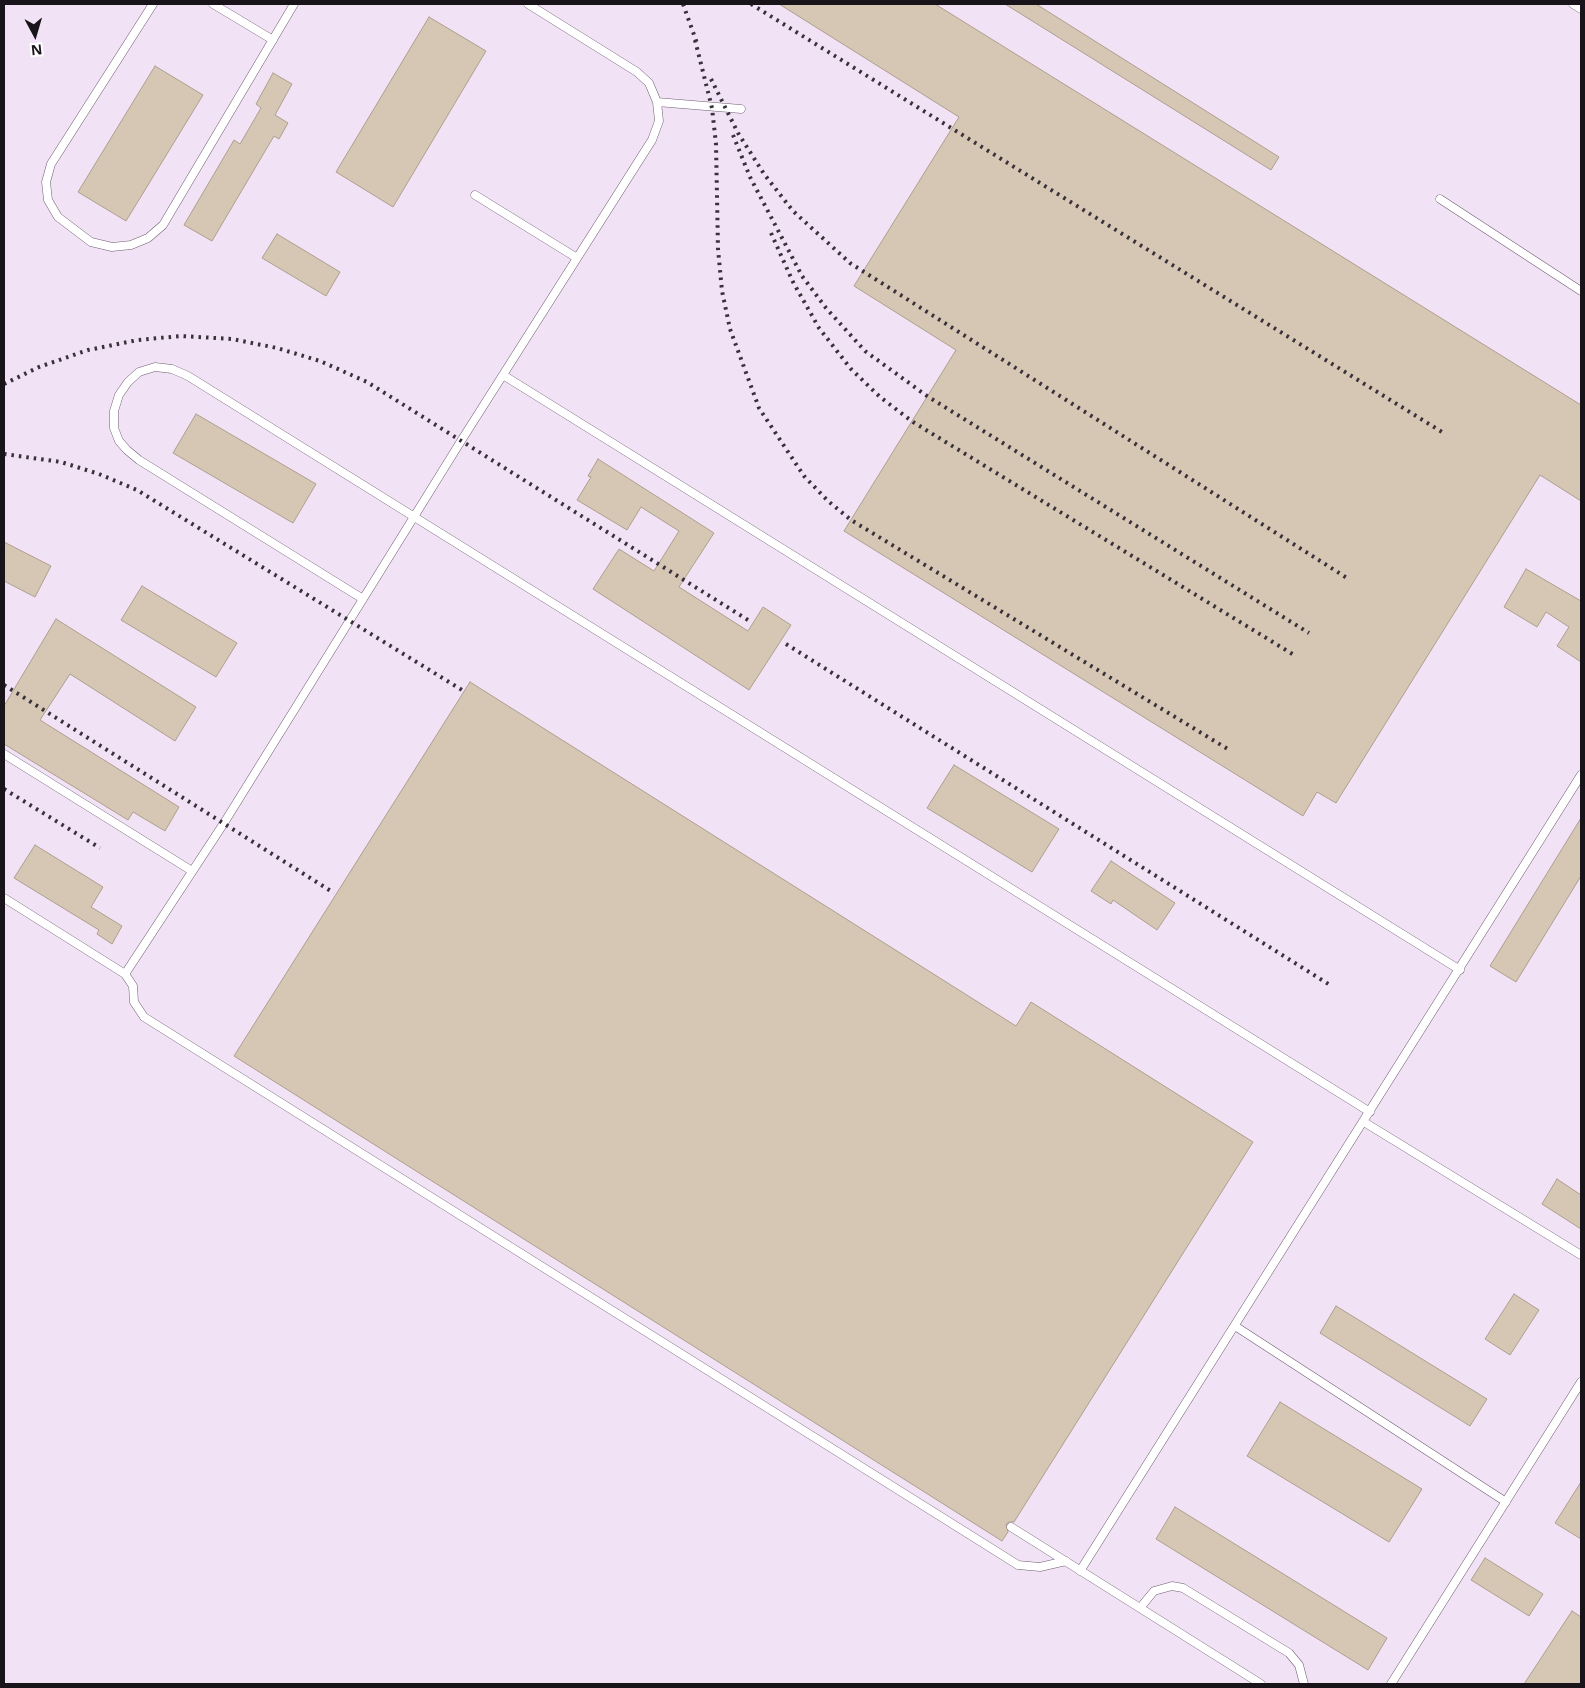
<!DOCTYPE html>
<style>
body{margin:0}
#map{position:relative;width:1585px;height:1688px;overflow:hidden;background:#f1e2f5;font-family:"Noto Sans",sans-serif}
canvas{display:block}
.frame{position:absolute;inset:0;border:5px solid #19131a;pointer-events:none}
.north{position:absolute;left:10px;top:10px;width:50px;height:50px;-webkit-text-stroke:4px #fff;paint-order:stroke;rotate:174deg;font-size:14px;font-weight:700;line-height:20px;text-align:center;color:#19131a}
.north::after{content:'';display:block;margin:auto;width:18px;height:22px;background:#19131a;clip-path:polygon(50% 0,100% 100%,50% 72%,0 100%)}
</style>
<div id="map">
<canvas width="1585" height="1688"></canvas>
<div class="frame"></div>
<div class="north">N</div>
</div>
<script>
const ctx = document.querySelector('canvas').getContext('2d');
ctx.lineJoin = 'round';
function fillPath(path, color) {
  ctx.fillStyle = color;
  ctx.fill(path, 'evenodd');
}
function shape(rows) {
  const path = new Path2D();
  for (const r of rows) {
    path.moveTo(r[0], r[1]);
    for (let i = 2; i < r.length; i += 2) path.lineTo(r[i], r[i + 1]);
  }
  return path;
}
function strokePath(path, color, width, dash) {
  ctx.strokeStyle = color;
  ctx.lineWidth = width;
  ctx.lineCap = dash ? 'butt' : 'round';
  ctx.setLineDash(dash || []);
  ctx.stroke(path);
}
const building = shape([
 [779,4,935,4,1581,405,1581,501,1540,475,1336,803,1317,792,1303,816,844,531,956,350,854,286,959,117,779,4],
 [1005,4,1036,4,1279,157,1271,170,1005,4],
 [429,17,486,51,393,207,336,172,429,17],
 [155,66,203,95,126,221,78,192,155,66],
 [273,73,292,84,275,115,288,123,279,139,274,136,212,241,184,225,234,140,240,144,261,108,256,104,273,73],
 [277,234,340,272,326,296,262,258,277,234],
 [196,414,316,484,293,523,173,453,196,414],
 [598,459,714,533,679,587,748,631,763,607,791,625,749,690,593,589,619,549,654,571,679,531,641,507,627,530,577,500,591,477,588,476,598,459],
 [4,542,51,566,35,597,4,581,4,542],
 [1526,569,1581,601,1581,662,1557,646,1569,627,1546,612,1537,627,1504,607,1526,569],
 [142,586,237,643,216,677,121,620,142,586],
 [56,619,196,707,175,741,70,674,40,720,179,807,165,831,133,812,128,820,4,744,4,706,56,619],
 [470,682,1016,1026,1031,1002,1253,1142,1014,1522,1009,1522,1006,1524,1008,1532,1002,1541,234,1056,470,682],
 [954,765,1059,829,1032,872,927,808,954,765],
 [1581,818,1581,876,1516,982,1490,966,1581,818],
 [35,845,103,887,91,907,122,926,112,944,97,934,99,930,14,878,35,845],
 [1111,861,1175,903,1157,930,1113,900,1111,904,1091,891,1111,861],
 [1557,1179,1581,1195,1581,1229,1542,1204,1557,1179],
 [1514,1294,1539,1310,1510,1355,1485,1339,1514,1294],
 [1336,1306,1487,1399,1470,1426,1320,1333,1336,1306],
 [1280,1402,1422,1489,1389,1542,1247,1456,1280,1402],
 [1581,1482,1581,1539,1555,1523,1581,1482],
 [1175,1507,1387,1638,1368,1670,1156,1539,1175,1507],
 [1485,1558,1543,1594,1529,1616,1471,1580,1485,1558],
 [1572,1611,1581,1617,1581,1684,1524,1684,1572,1611]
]);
fillPath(building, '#d6c6b4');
strokePath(building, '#ae9e8e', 1);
const lane = shape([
 [153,4,51,164,46,182,48,200,58,217,91,242,112,247,131,245,148,238,163,225,294,4],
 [213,4,273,40],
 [1573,4,1581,9],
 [657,102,741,109],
 [475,195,577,258],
 [1440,199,1581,291],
 [503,375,1460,970],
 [363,599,139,460,127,450,119,441,114,428,114,411,119,395,128,382,139,372,155,367,172,369,188,376,1370,1112],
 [4,754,192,871],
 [4,898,125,974,133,986,134,1002,144,1017,1018,1565,1040,1567,1066,1561],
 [125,974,224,823,461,441,652,140,659,121,657,102,649,83,637,72,528,4],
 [1364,1122,1581,1255],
 [1235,1326,1506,1502],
 [1011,1527,1261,1684],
 [1080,1571,1581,775],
 [1140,1608,1154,1591,1172,1586,1183,1588,1289,1653,1299,1665,1304,1684],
 [1391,1684,1581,1382]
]);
strokePath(lane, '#6c5f6f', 9);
strokePath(lane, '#fff', 8);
strokePath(shape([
 [683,4,698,46],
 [751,4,1442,432],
 [695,40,712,108,716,144,718,249,722,291,730,329,759,408,804,476,828,501,851,520,1231,751],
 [711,79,738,133,764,174,793,211,850,263,1347,578],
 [733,135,750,177,802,276,826,308,865,351,927,396,1309,633],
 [771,233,793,282,819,328,851,369,880,397,913,422,1294,655],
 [4,384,39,367,88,350,138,340,181,336,232,339,277,348,320,361,367,382,748,620],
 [4,454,61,462,99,474,137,490,462,690],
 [786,644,1330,985],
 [4,685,334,893],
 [4,789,100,848]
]), '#383139', 4, [2.5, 5]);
</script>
